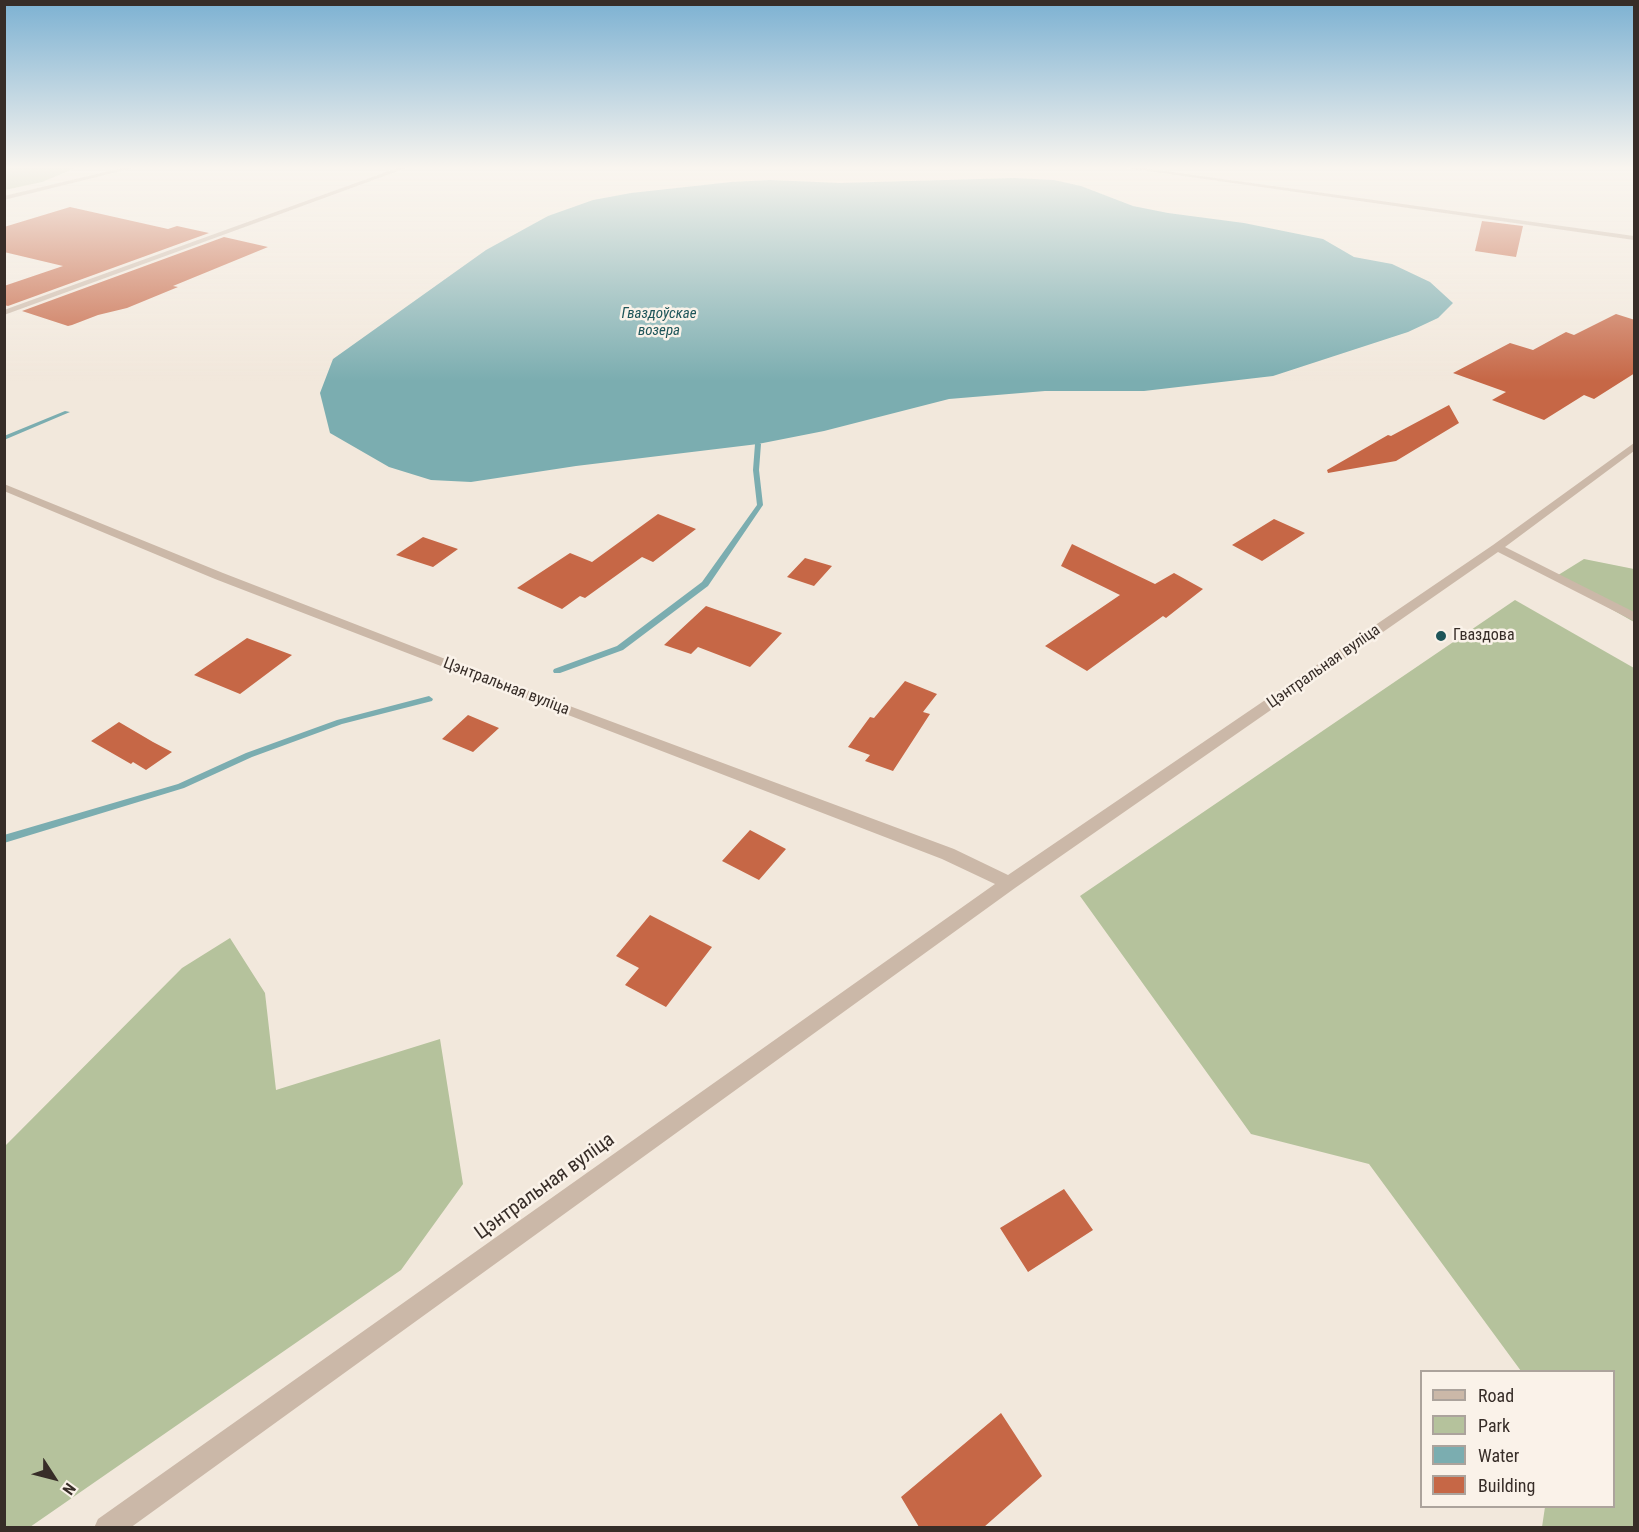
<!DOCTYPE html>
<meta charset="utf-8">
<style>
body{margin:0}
#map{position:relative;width:1639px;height:1532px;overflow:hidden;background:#f2e8dc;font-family:"Roboto Condensed",sans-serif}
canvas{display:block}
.frame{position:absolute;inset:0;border:6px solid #372d28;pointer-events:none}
.legend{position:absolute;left:1420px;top:1370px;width:195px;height:138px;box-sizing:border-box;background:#faf2e9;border:2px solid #aca39c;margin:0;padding:8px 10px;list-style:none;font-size:18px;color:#372d28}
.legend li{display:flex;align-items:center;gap:12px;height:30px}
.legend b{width:30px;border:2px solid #aca39c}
.north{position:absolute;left:24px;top:1448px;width:60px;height:60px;-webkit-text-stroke:4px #faf2e9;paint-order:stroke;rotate:126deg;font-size:16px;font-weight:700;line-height:24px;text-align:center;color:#372d28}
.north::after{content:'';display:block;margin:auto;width:21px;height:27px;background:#372d28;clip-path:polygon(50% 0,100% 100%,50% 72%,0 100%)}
</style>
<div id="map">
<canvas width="1639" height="1532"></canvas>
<div class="frame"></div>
<ul class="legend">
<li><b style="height:8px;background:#cbb8a8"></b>Road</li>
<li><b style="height:16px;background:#b5c29c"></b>Park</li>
<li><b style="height:16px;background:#7badb0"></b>Water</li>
<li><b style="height:16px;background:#c66746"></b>Building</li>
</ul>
<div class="north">N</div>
</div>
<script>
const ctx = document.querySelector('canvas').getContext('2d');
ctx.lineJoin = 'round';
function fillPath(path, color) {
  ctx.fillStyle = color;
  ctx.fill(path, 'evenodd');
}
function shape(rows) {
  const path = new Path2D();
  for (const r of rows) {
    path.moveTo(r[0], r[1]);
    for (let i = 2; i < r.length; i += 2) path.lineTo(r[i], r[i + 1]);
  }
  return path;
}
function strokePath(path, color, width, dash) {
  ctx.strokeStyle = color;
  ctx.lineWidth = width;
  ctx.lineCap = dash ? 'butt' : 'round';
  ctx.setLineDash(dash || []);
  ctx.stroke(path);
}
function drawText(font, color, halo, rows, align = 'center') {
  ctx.font = font + ' "Roboto Condensed",sans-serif';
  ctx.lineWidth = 5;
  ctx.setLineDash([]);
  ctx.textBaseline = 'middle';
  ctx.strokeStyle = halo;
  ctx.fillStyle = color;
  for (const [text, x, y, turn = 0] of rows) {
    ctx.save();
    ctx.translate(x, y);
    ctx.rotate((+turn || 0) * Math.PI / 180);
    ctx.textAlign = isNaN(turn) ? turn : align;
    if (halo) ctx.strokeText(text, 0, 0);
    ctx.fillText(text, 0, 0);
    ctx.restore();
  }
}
fillPath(shape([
 [5,167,78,167,42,182,5,190],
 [1584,559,1634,569,1634,622,1555,577],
 [1515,600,1634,668,1634,1527,1542,1527,1545,1507,1614,1506,1614,1372,1521,1371,1369,1164,1251,1134,1080,896],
 [230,938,265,993,276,1090,440,1039,463,1184,401,1270,30,1527,5,1527,5,1146,182,968]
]), '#b5c29c');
fillPath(shape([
 [1014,178,1054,180,1081,186,1133,206,1168,213,1244,223,1323,239,1354,257,1392,264,1430,282,1453,303,1438,318,1408,332,1273,376,1144,391,1045,391,949,399,824,431,758,444,576,466,471,482,431,480,389,467,330,433,320,393,333,359,486,250,548,216,593,200,631,193,731,182,770,180,840,183]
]), '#7badb0');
fillPath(shape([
 [65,411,70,412,4,440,4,436,65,411],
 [758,442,761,444,759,470,763,505,708,586,623,650,560,673,554,673,553,671,554,669,617,646,702,582,757,505,753,470,755,444,758,442],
 [429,696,433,699,432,701,342,724,252,757,184,788,4,843,4,835,178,784,246,753,337,720,429,696]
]), '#7badb0');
fillPath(shape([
 [70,207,168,229,177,226,209,233,8,306,4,305,4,286,63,266,4,252,4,227],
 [1482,221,1523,226,1516,257,1475,251],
 [224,237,268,247,173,286,178,287,127,308,98,315,72,325,68,326,22,311],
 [1616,314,1635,320,1635,373,1594,399,1584,395,1544,420,1492,400,1506,392,1453,373,1510,343,1533,350,1566,332,1574,335],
 [1449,405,1459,423,1396,461,1328,473,1327,470,1388,435,1391,436],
 [658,514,696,529,653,562,642,557,585,598,580,596,562,609,517,588,570,553,592,562],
 [1274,519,1305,533,1262,561,1232,545],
 [423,537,458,549,433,567,396,555],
 [1072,544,1155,584,1174,573,1203,589,1166,618,1163,616,1087,671,1045,646,1120,595,1061,566],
 [805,558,832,566,814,586,787,577],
 [706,606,757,624,782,633,750,667,698,647,691,654,664,645],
 [247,638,292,655,240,694,194,675],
 [905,681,937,694,923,712,930,714,893,771,865,761,870,755,848,747,870,717,874,718],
 [468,715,499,728,473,752,442,739],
 [119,722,153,742,172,752,146,770,133,762,131,764,91,741],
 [750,830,786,849,759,880,722,861],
 [650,915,712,947,666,1007,625,985,639,968,616,956],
 [1064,1189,1093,1230,1028,1272,1000,1228],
 [1001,1413,1042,1476,984,1527,919,1527,901,1497]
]), '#c66746');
fillPath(shape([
 [126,167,137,167,4,200,4,196,126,167],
 [400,167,409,167,4,315,4,310,400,167],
 [1120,167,1136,167,1634,236,1634,240,1120,167],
 [1634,443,1634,451,1505,547,1634,612,1634,621,1498,552,1015,888,130,1528,94,1528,98,1519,995,884,942,859,215,579,4,491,4,484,223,573,497,679,954,849,1008,875,1493,545,1634,443]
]), '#cbb8a8');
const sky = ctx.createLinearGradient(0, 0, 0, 381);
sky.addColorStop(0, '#7cb1d2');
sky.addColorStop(0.44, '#f9f5ef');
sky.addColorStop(1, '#f9f5ef00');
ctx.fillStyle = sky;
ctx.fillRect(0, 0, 1639, 381);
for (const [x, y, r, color] of [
 [1441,636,6,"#1e5559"]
]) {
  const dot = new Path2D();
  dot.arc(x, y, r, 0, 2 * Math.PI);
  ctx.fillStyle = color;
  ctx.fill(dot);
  strokePath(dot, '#faf2e9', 2);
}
drawText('italic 15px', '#1e5559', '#faf2e9', [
 ["Гваздоўскае",659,314],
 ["возера",659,331]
]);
drawText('16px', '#372d28', '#faf2e9', [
 ["Гваздова",1453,636]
], 'left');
drawText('16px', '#372d28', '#faf2e9', [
 ["Цэнтральная вуліца",1324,667,-35],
 ["Цэнтральная вуліца",506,687,21]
]);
drawText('20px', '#372d28', '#faf2e9', [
 ["Цэнтральная вуліца",545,1187,-36]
]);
</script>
